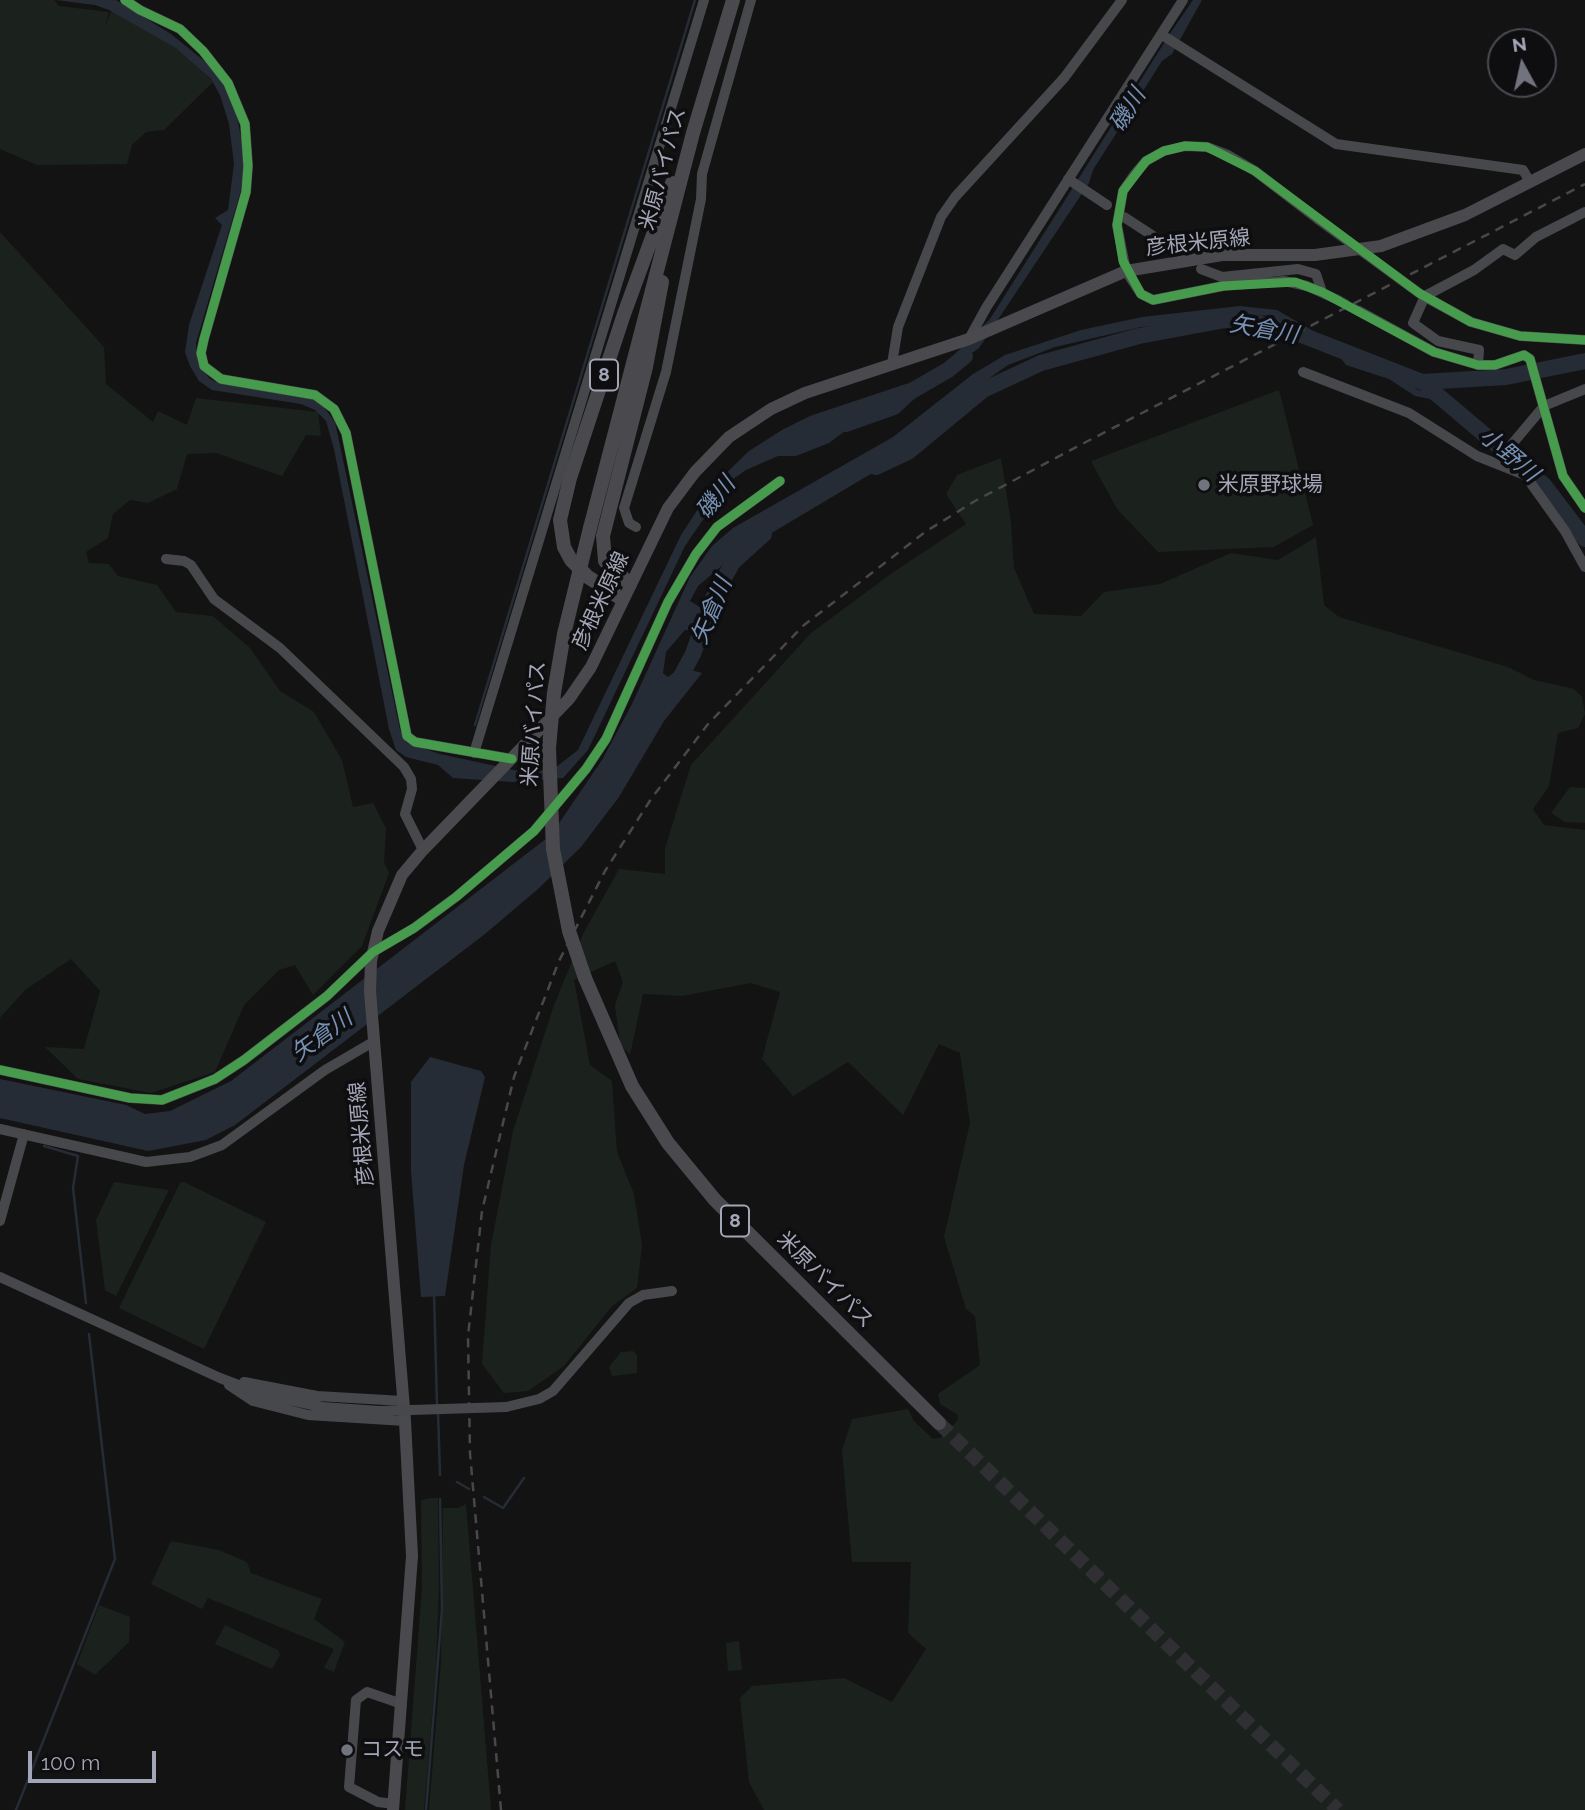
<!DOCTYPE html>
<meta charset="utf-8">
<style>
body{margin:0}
#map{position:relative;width:1585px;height:1810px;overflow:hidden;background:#131313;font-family:Raleway,sans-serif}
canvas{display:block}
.north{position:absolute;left:1487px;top:28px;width:70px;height:70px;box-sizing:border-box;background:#0e0d0f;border:2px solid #4a4a52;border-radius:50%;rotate:352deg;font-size:19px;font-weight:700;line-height:28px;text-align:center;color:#a3a6b6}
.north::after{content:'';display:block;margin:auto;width:24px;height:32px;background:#71737d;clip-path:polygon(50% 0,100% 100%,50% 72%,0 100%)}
.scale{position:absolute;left:28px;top:1751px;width:128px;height:32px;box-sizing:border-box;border:4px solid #a3a6b6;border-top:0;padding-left:9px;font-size:21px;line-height:24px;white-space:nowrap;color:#a3a6b6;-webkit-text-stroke:5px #0e0d0f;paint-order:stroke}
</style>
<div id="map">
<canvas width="1585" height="1810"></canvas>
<div class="north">N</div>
<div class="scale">100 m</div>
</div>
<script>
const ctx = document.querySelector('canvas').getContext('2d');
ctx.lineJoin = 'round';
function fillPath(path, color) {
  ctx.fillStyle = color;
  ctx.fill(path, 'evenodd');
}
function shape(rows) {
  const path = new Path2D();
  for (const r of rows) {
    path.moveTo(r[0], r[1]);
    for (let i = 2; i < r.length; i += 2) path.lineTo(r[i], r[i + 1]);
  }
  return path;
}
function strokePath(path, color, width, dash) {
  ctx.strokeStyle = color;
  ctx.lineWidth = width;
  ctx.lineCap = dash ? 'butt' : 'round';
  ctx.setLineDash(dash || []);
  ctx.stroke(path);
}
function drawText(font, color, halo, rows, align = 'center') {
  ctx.font = font + ' Raleway,"Noto Sans JP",sans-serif';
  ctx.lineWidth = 7;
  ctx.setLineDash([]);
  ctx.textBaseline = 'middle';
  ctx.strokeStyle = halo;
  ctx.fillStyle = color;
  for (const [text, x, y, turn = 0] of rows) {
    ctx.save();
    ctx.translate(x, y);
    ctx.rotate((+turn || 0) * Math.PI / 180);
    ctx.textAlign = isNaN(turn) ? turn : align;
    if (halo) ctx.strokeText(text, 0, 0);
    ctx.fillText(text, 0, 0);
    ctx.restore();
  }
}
fillPath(shape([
 [0,0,54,0,59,6,109,12,105,26,113,7,188,56,213,82,164,130,146,132,132,145,127,164,37,165,0,149],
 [0,232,104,347,106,384,153,422,158,411,187,425,196,398,318,412,321,436,306,435,282,476,216,453,187,454,177,489,148,503,130,500,113,514,108,538,86,552,89,563,109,564,118,576,157,585,176,612,213,616,250,648,280,691,314,712,342,760,353,807,373,803,386,828,384,862,389,873,362,946,313,995,295,965,279,970,244,1005,215,1072,151,1093,78,1079,45,1047,84,1049,100,991,71,959,25,990,0,1018],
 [1279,390,1313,525,1274,547,1158,552,1117,509,1091,461],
 [1001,458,1011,523,1014,568,1034,614,1081,616,1104,592,1160,584,1231,553,1278,560,1316,537,1324,605,1339,617,1508,667,1534,680,1574,689,1582,697,1585,714,1578,728,1558,733,1549,786,1533,809,1544,825,1585,830,1585,1810,764,1810,749,1782,740,1698,752,1686,844,1678,892,1702,926,1649,908,1633,911,1562,852,1562,842,1450,852,1419,908,1409,914,1421,933,1439,940,1438,957,1421,958,1415,940,1404,938,1394,980,1365,975,1316,966,1309,944,1237,970,1123,960,1053,939,1044,903,1115,848,1062,793,1096,762,1059,780,992,751,983,682,996,643,994,630,1055,620,1044,615,1005,623,982,615,961,574,980,590,1065,612,1081,617,1152,634,1194,642,1245,637,1288,612,1306,564,1366,528,1391,504,1393,482,1364,491,1245,513,1131,554,1005,584,932,619,869,665,874,665,848,691,765,811,633,892,573,966,524,946,494,957,475],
 [1570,787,1585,788,1585,823,1565,822,1551,813],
 [114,1182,169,1190,116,1296,105,1290,96,1220],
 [184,1182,266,1222,204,1349,119,1308,180,1183],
 [633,1351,637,1355,637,1373,612,1376,609,1367,621,1352],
 [430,1498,438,1498,439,1583,436,1667,424,1810,405,1810,422,1588,421,1500],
 [466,1504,491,1810,429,1810,441,1662,443,1508,458,1508],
 [171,1541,219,1550,247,1562,251,1573,322,1599,314,1619,345,1642,334,1672,324,1668,334,1649,208,1598,202,1609,151,1584],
 [99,1605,130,1617,129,1642,95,1675,77,1664],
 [225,1625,278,1650,280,1655,272,1669,215,1644],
 [739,1641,742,1670,728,1671,726,1643]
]), '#1b221d');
fillPath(shape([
 [56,0,116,0,171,34,218,72,237,116,245,160,241,190,196,343,198,364,210,379,218,383,296,393,320,402,335,422,400,730,407,743,440,754,528,773,555,768,578,750,681,535,713,486,749,451,782,430,810,416,915,381,936,371,950,359,990,319,1171,32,1193,0,1202,0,1172,54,1162,61,1093,170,1089,183,979,348,924,388,857,422,829,443,796,456,778,456,746,470,729,482,685,546,588,750,563,778,513,782,453,778,438,765,406,757,396,750,389,729,334,449,326,421,315,410,301,404,212,390,199,381,190,366,185,352,189,325,222,225,215,218,228,210,234,164,229,124,220,95,211,79,176,48,109,10,95,5],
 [1240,306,1277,310,1346,350,1355,360,1392,373,1418,390,1443,396,1445,402,1415,396,1389,379,1346,365,1340,357,1328,352,1321,344,1280,325,1273,315,1190,319,1172,325,1141,327,1055,347,1008,365,971,391,915,444,874,472,733,556,698,586,690,601,703,609,711,623,705,631,685,630,666,652,663,673,668,677,677,670,688,669,702,673,664,721,619,797,581,847,538,889,485,934,235,1125,206,1140,148,1151,0,1118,0,1079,126,1105,145,1114,170,1111,231,1081,551,835,602,760,632,704,690,577,712,546,733,528,893,437,973,374,1005,355,1081,330,1142,317],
 [430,1057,481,1071,485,1077,464,1165,445,1296,421,1297,411,1171,411,1082]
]), '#262c36');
strokePath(shape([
 [475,725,695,0],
 [44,1146,78,1156,73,1188,86,1303],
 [434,1293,437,1405],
 [438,1412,440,1475],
 [457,1482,469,1489],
 [484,1497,503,1508,524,1478],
 [16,1810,115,1559,89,1334],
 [426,1810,442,1609,440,1499]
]), '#262c36', 2.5);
strokePath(shape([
 [1427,386,1544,485,1585,539],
 [846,424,894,407,910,392,948,370,965,356],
 [876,467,908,452,983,390,1041,363,1139,336,1225,320,1252,322,1289,330,1422,382,1506,377,1585,361],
 [675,687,693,654,712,600,733,562,764,534]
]), '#262c36', 16);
strokePath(shape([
 [1338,300,1359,311]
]), '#303034', 10, [10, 5]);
strokePath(shape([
 [939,1423,1338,1810]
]), '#303034', 14, [14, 7]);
strokePath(shape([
 [125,0,140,10,180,29,203,51,228,83,245,124,248,166,246,192,204,339,201,353,204,366,221,379,315,395,334,409,346,433,407,736,415,742,512,759],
 [1162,35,1336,144,1523,170,1530,182],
 [1068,179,1107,205],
 [1124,217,1173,249],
 [1319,220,1255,171,1228,155,1207,147,1185,146,1164,151,1146,161,1134,175,1123,191,1117,225,1126,271,1141,294,1153,300,1223,286,1284,281,1307,286,1338,300],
 [1201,269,1222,277,1298,269,1316,274,1322,292],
 [1422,295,1471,322,1520,336,1585,340],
 [1359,311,1434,352,1478,365,1495,365,1524,355,1530,359,1563,476,1585,508],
 [969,339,986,308,1183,0],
 [892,364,898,327,941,217,955,197,1064,78,1122,0],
 [1478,365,1479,350,1438,341,1413,323,1425,296,1474,270,1503,249,1515,255,1536,237,1585,212],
 [1303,372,1409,413,1477,456,1525,475,1565,531,1585,567],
 [1497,462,1544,406,1585,389],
 [636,527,629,523,624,508,666,372,701,199,702,174,751,0],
 [166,559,184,561,191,565,214,599,280,648,404,767,411,779,412,789,405,814,423,850],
 [474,753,704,0],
 [0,1070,130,1098,162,1100,215,1079,244,1060,327,996,373,952,414,928,456,897,534,831,586,769,606,739,668,602,696,554,717,527,780,481],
 [0,1129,146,1162,190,1157,222,1145,325,1070,373,1042],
 [0,1221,24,1134],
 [0,1277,220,1378,262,1394,322,1407],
 [244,1382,317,1396,403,1401],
 [229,1385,253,1401,308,1415,405,1421],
 [506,1407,539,1399,553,1391,629,1303,643,1295,672,1291],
 [394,1804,378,1802,349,1787,356,1700,367,1692,402,1704]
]), '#47484c', 10);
strokePath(shape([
 [393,1810,412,1556,405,1421,370,991,371,961,378,931,402,875,423,850,569,699,591,667,668,508,695,472,729,437,771,409,805,393,969,339,1126,271,1222,255,1315,255,1381,246,1465,215,1585,154]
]), '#4a4a4e', 12);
strokePath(shape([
 [590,528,693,133,733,0],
 [630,584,605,561,603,536,646,367,662,282],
 [622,599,588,577,571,560,564,547,560,520,570,478,624,314,672,183],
 [585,978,632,1086,668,1143,715,1200,939,1423]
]), '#4a4a4e', 14);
strokePath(shape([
 [501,1810,470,1453,468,1336,482,1211,514,1077,559,961,605,871,651,799,708,724,804,625,925,532,975,501,1084,443,1585,184]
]), '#48484c', 2.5, [9, 7]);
strokePath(shape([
 [1319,220,1419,293],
 [322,1407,380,1411,506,1407]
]), '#47484c', 10);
strokePath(shape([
 [585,978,569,931,553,849,549,748,554,693,564,634,590,528]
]), '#4a4a4e', 14);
strokePath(shape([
 [125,0,140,10,180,29,203,51,228,83,245,124,248,166,246,192,204,339,201,353,204,366,221,379,315,395,334,409,346,433,407,736,415,742,512,759],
 [1585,340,1520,336,1471,322,1419,293,1255,171,1207,147,1185,146,1164,151,1146,161,1123,191,1117,225,1123,261,1141,294,1153,300,1223,286,1295,282,1322,292,1434,352,1478,365,1495,365,1524,355,1530,359,1563,476,1585,508],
 [0,1070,130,1098,162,1100,215,1079,244,1060,327,996,373,952,414,928,456,897,534,831,586,769,606,739,668,602,696,554,717,527,780,481]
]), '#469c4c', 9);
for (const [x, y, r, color] of [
 [1204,485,7,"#71737d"],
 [347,1750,7,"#71737d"]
]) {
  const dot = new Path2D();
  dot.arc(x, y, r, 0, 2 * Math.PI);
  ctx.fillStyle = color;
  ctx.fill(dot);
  strokePath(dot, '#0e0d0f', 2.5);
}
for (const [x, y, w] of [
 [604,375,28],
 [735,1221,28]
]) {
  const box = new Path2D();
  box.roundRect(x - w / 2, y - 15.5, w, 31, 5);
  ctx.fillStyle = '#0e0d0f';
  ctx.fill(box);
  strokePath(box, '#a3a6b6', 2);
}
drawText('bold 19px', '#a3a6b6', null, [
 ["8",604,375],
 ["8",735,1221]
]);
drawText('21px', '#a3a6b6', '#0e0d0f', [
 ["米原バイパス",663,169,-75],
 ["彦根米原線",1198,243,-6],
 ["彦根米原線",601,601,-65],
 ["米原バイパス",534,724,-86],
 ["彦根米原線",362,1134,-95],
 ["米原バイパス",825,1280,45]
]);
drawText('21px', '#a3a6b6', '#0e0d0f', [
 ["米原野球場",1218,485],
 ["コスモ",361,1750]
], 'left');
drawText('italic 23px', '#7691b4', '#0e0d0f', [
 ["磯川",1128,110,-58],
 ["矢倉川",1264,330,10],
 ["小野川",1509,455,40],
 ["磯川",716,498,-51],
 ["矢倉川",712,611,-67],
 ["矢倉川",322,1036,-36]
]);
</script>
